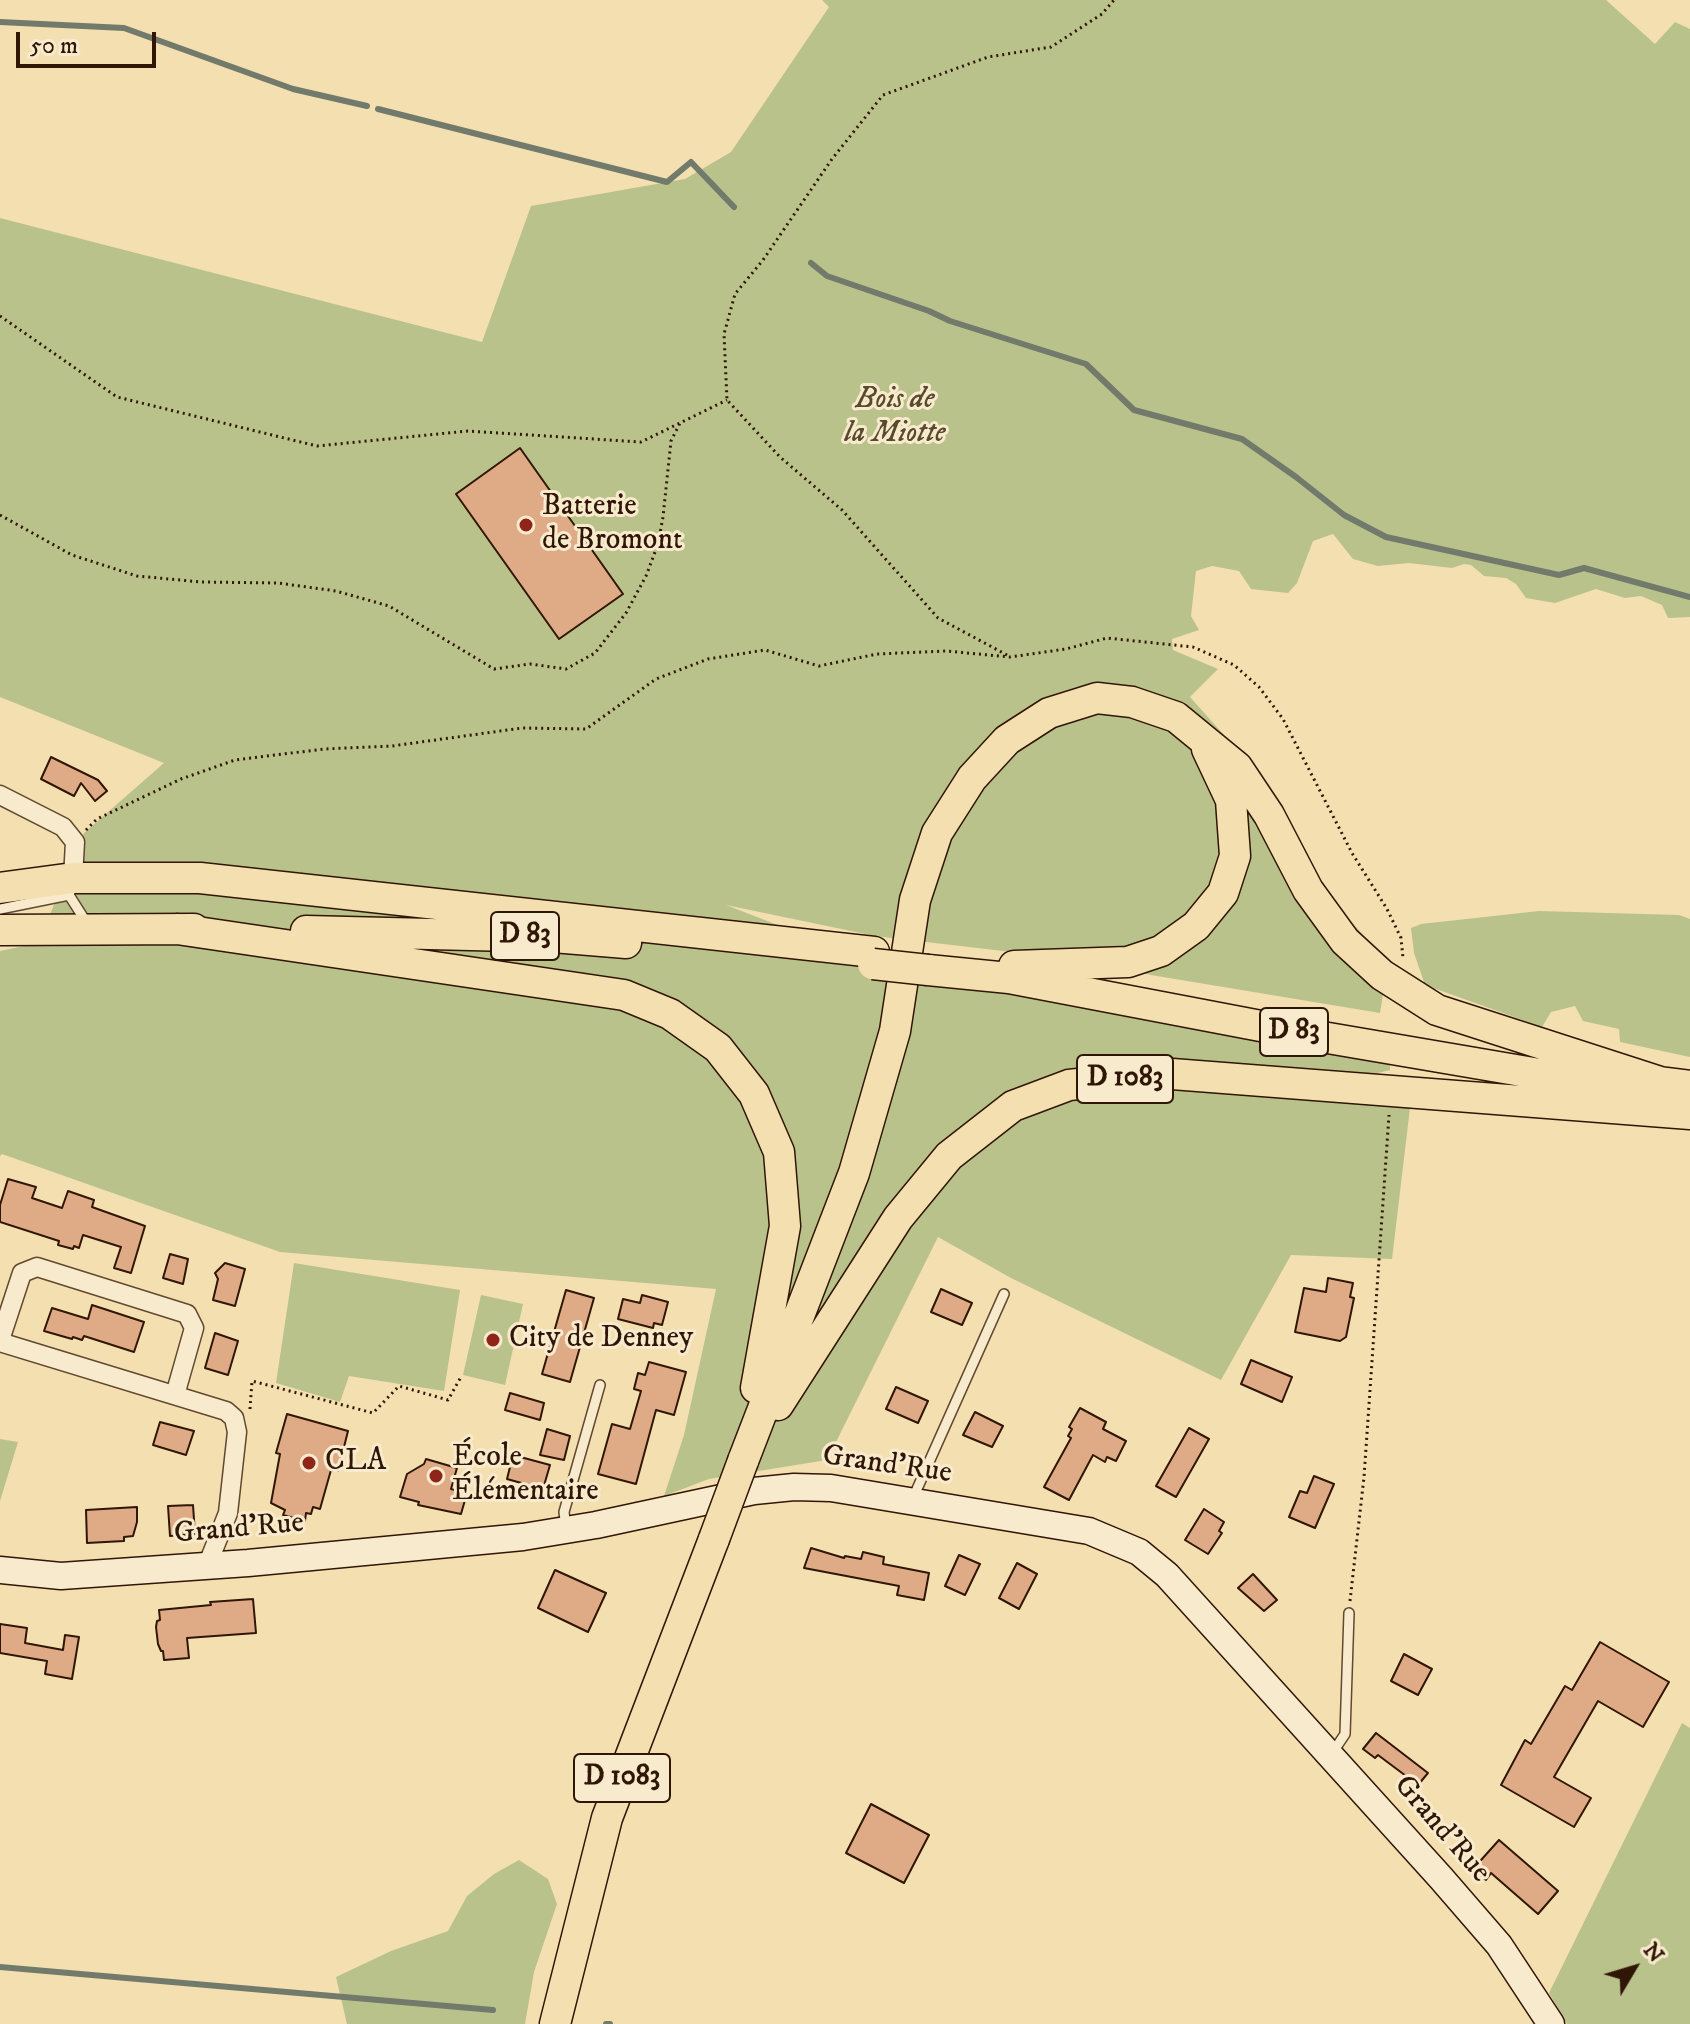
<!DOCTYPE html>
<meta charset="utf-8">
<style>
body{margin:0}
#map{position:relative;width:1690px;height:2024px;overflow:hidden;background:#f4dfb0;font-family:"IM FELL DW Pica",serif}
canvas{display:block}
.north{position:absolute;left:1594px;top:1928px;width:80px;height:80px;-webkit-text-stroke:6px #f8eacc;paint-order:stroke;rotate:52deg;font-size:22px;font-weight:700;line-height:32px;text-align:center;color:#301606}
.north::after{content:'';display:block;margin:auto;width:28px;height:36px;background:#301606;clip-path:polygon(50% 0,100% 100%,50% 72%,0 100%)}
.scale{position:absolute;left:16px;top:32px;width:140px;height:36px;box-sizing:border-box;border:4px solid #301606;border-top:0;padding-left:10px;font-size:24px;line-height:28px;white-space:nowrap;color:#301606;-webkit-text-stroke:6px #f8eacc;paint-order:stroke}
</style>
<div id="map">
<canvas width="1690" height="2024"></canvas>
<div class="north">N</div>
<div class="scale">50 m</div>
</div>
<script>
const ctx = document.querySelector('canvas').getContext('2d');
ctx.lineJoin = 'round';
function fillPath(path, color) {
  ctx.fillStyle = color;
  ctx.fill(path, 'evenodd');
}
function shape(rows) {
  const path = new Path2D();
  for (const r of rows) {
    path.moveTo(r[0], r[1]);
    for (let i = 2; i < r.length; i += 2) path.lineTo(r[i], r[i + 1]);
  }
  return path;
}
function strokePath(path, color, width, dash) {
  ctx.strokeStyle = color;
  ctx.lineWidth = width;
  ctx.lineCap = dash ? 'butt' : 'round';
  ctx.setLineDash(dash || []);
  ctx.stroke(path);
}
function drawText(font, color, halo, rows, align = 'center') {
  ctx.font = font + ' "IM FELL DW Pica",serif';
  ctx.lineWidth = 6;
  ctx.setLineDash([]);
  ctx.textBaseline = 'middle';
  ctx.strokeStyle = halo;
  ctx.fillStyle = color;
  for (const [text, x, y, turn = 0] of rows) {
    ctx.save();
    ctx.translate(x, y);
    ctx.rotate((+turn || 0) * Math.PI / 180);
    ctx.textAlign = isNaN(turn) ? turn : align;
    if (halo) ctx.strokeText(text, 0, 0);
    ctx.fillText(text, 0, 0);
    ctx.restore();
  }
}
fillPath(shape([
 [822,0,1606,0,1655,44,1675,22,1690,29,1690,617,1668,618,1662,605,1641,596,1625,598,1596,589,1555,603,1526,598,1516,584,1506,578,1484,576,1471,565,1464,564,1452,568,1409,563,1378,566,1353,559,1333,534,1313,541,1297,583,1288,593,1251,589,1239,571,1212,566,1196,571,1191,616,1199,630,1172,639,1173,650,1218,669,1190,697,1241,754,1319,887,1377,950,1383,994,1380,1013,1151,975,1066,955,1020,953,875,936,726,905,917,979,985,986,1390,1060,1390,1070,1353,1079,1410,1108,1392,1259,1291,1255,1221,1380,1011,1278,938,1237,827,1460,709,1479,664,1496,684,1435,716,1289,280,1252,2,1154,0,1156,0,951,38,943,84,833,164,763,0,697,0,218,482,342,531,206,685,179,731,152,829,7],
 [1539,911,1679,915,1690,919,1690,1057,1620,1042,1619,1029,1583,1021,1575,1006,1551,1012,1542,1027,1425,985,1414,953,1411,928,1421,924],
 [294,1263,460,1290,444,1391,349,1376,340,1402,276,1383],
 [481,1295,523,1304,505,1385,463,1375],
 [0,1439,18,1442,0,1501],
 [1682,1723,1690,1728,1690,2024,1567,2024,1549,1993],
 [519,1860,548,1879,557,1904,534,1972,525,2024,347,2024,336,1977,391,1951,448,1931,467,1896,494,1874]
]), '#bac28c');
strokePath(shape([
 [0,22,124,28,293,89,367,106],
 [378,109,667,182,691,162,734,207],
 [811,263,827,276,929,311,950,321,1086,364,1134,410,1242,439,1296,477,1344,515,1386,537,1559,575,1584,568,1690,597],
 [0,1967,493,2010],
 [606,2024,610,2024]
]), '#717a6b', 6);
const building = shape([
 [520,448,623,594,559,639,456,494,520,448],
 [51,757,98,780,107,791,95,801,81,783,74,796,41,779,51,757],
 [8,1179,36,1187,32,1198,62,1208,68,1191,94,1200,92,1207,145,1226,131,1273,114,1268,121,1247,83,1235,79,1248,74,1246,73,1249,58,1245,59,1241,0,1222,0,1205,8,1179],
 [170,1254,188,1259,183,1284,163,1278,170,1254],
 [225,1263,245,1269,235,1306,213,1300,218,1279,215,1273,225,1263],
 [1328,1278,1353,1283,1350,1297,1354,1298,1346,1337,1340,1341,1295,1332,1304,1288,1326,1292,1328,1278],
 [941,1289,972,1303,962,1325,931,1312,941,1289],
 [566,1290,594,1298,570,1382,542,1374,566,1290],
 [642,1295,668,1302,662,1325,654,1323,653,1328,618,1319,623,1299,640,1303,642,1295],
 [92,1305,144,1322,134,1352,84,1336,82,1340,73,1337,72,1339,44,1331,52,1308,88,1319,92,1305],
 [215,1333,238,1341,228,1375,205,1368,215,1333],
 [1251,1360,1292,1377,1282,1402,1241,1384,1251,1360],
 [649,1362,686,1372,674,1415,656,1410,636,1484,598,1474,612,1424,630,1429,641,1391,634,1389,638,1373,645,1375,649,1362],
 [896,1387,928,1401,918,1423,886,1409,896,1387],
 [510,1393,544,1403,540,1420,505,1410,510,1393],
 [1080,1408,1106,1422,1103,1429,1126,1441,1116,1461,1107,1457,1105,1462,1093,1455,1069,1500,1044,1487,1071,1438,1068,1436,1072,1429,1069,1427,1080,1408],
 [975,1412,1003,1426,992,1447,963,1435,975,1412],
 [287,1414,348,1431,338,1471,331,1470,320,1509,313,1507,311,1514,306,1513,305,1521,283,1515,285,1510,271,1503,280,1454,276,1453,287,1414],
 [160,1422,194,1431,186,1455,153,1445,160,1422],
 [1189,1428,1209,1439,1176,1497,1156,1486,1189,1428],
 [547,1429,570,1436,564,1460,540,1455,547,1429],
 [513,1455,550,1465,543,1489,507,1479,513,1455],
 [426,1459,457,1468,451,1489,467,1493,461,1514,418,1505,419,1502,400,1497,407,1474,424,1464,426,1459],
 [1314,1476,1334,1484,1315,1528,1289,1517,1300,1491,1307,1493,1314,1476],
 [193,1505,195,1534,170,1536,168,1506,193,1505],
 [137,1507,137,1522,133,1536,124,1537,124,1541,87,1543,86,1510,137,1507],
 [1204,1509,1224,1522,1219,1531,1222,1533,1208,1554,1185,1540,1204,1509],
 [811,1548,844,1558,845,1556,861,1559,863,1552,884,1557,883,1564,929,1573,924,1600,897,1595,899,1586,804,1568,811,1548],
 [959,1555,980,1564,965,1595,945,1586,959,1555],
 [1017,1563,1037,1574,1019,1609,999,1598,1017,1563],
 [555,1570,606,1593,588,1632,538,1608,555,1570],
 [1253,1574,1277,1600,1264,1611,1238,1588,1253,1574],
 [253,1599,256,1633,187,1638,189,1658,164,1660,163,1651,161,1651,158,1644,156,1627,157,1621,160,1620,159,1610,211,1605,210,1602,253,1599],
 [0,1624,27,1628,25,1643,63,1650,65,1635,79,1637,72,1679,45,1674,47,1661,0,1653,0,1624],
 [1600,1642,1669,1682,1643,1727,1598,1701,1554,1777,1591,1798,1574,1827,1501,1785,1525,1740,1531,1744,1565,1686,1572,1690,1600,1642],
 [1404,1654,1432,1669,1418,1695,1391,1681,1404,1654],
 [1376,1733,1428,1773,1418,1785,1378,1755,1375,1758,1363,1749,1376,1733],
 [871,1804,929,1835,904,1883,846,1853,871,1804],
 [1499,1840,1558,1891,1538,1914,1491,1873,1486,1880,1473,1869,1499,1840]
]);
fillPath(building, '#dfaa86');
strokePath(building, '#301606', 2);
const lane = shape([
 [71,889,69,895,88,925],
 [0,909,69,895],
 [913,1498,1004,1294],
 [566,1528,564,1512,600,1385],
 [1333,1752,1345,1734,1349,1613]
]);
const street = shape([
 [0,795,63,827,75,842,73,878],
 [0,1340,22,1273,37,1267,187,1314,194,1328,175,1395],
 [0,1342,226,1411,234,1418,237,1432,228,1513,207,1566]
]);
const secondary = shape([
 [0,1570,61,1576,248,1563,523,1537,596,1525,754,1491,794,1487,831,1488,1089,1531,1139,1552,1167,1575,1441,1878,1499,1945,1551,2024]
]);
const primary = shape([
 [0,888,73,878,200,878,874,952],
 [177,929,624,995,670,1014,718,1048,754,1094,779,1152,785,1226,756,1388],
 [0,930,194,929],
 [306,931,553,937,626,943],
 [1014,966,1128,962,1161,951,1196,926,1223,893,1235,856,1231,800,1207,749],
 [928,970,1009,978,1287,1031,1592,1083,1660,1082,1690,1086],
 [778,1405,898,1218,949,1156,1013,1106,1069,1085,1172,1074,1690,1114],
 [743,1461,854,1173,895,1031,915,900,937,833,972,778,1007,740,1049,713,1097,698,1132,702,1176,717,1237,767,1269,815,1308,890,1345,941,1382,975,1437,1010,1660,1082],
 [555,2024,607,1818,714,1539]
]);
strokePath(lane, '#614830', 12);
strokePath(street, '#614830', 21);
strokePath(secondary, '#301606', 29);
strokePath(primary, '#301606', 33);
strokePath(shape([
 [0,316,117,397,317,446,468,431,641,442,727,400],
 [0,515,72,555,137,576,201,582,278,583,336,591,389,606,494,669,530,664,566,669,595,653,626,613,646,576,658,544,663,517,671,441,680,423],
 [1007,655,938,618,842,510,780,457,727,400,724,334,735,294,763,260,832,159,883,95,988,57,1051,47,1102,14,1114,0],
 [86,830,97,819,181,779,235,760,324,749,392,746,522,728,586,729,656,679,708,659,765,650,819,666,877,654,946,651,1010,657,1066,649,1107,638,1193,647,1234,665,1259,687,1283,719,1352,853,1387,909,1401,938,1403,958],
 [250,1409,252,1381,373,1413,399,1386,448,1400,461,1377],
 [1350,1601,1364,1477,1389,1115]
]), '#301606', 3, [2, 4]);
strokePath(lane, '#f8eacc', 9);
strokePath(street, '#f8eacc', 18);
strokePath(secondary, '#f8eacc', 26);
strokePath(primary, '#f4dfb0', 30);
const primaryBridge = shape([
 [873,964,928,970],
 [714,1539,743,1461]
]);
strokePath(primaryBridge, '#301606', 33, []);
strokePath(primaryBridge, '#f4dfb0', 30);
for (const [x, y, r, color] of [
 [526,525,8,"#8f2418"],
 [493,1340,8,"#8f2418"],
 [309,1463,8,"#8f2418"],
 [436,1476,8,"#8f2418"]
]) {
  const dot = new Path2D();
  dot.arc(x, y, r, 0, 2 * Math.PI);
  ctx.fillStyle = color;
  ctx.fill(dot);
  strokePath(dot, '#f8eacc', 3);
}
for (const [x, y, w] of [
 [525,936,68],
 [1294,1032,68],
 [1125,1079,96],
 [622,1778,96]
]) {
  const box = new Path2D();
  box.roundRect(x - w / 2, y - 24, w, 48, 6);
  ctx.fillStyle = '#f8eacc';
  ctx.fill(box);
  strokePath(box, '#301606', 2);
}
drawText('bold 28px', '#301606', null, [
 ["D 83",525,936],
 ["D 83",1294,1032],
 ["D 1083",1125,1079],
 ["D 1083",622,1778]
]);
drawText('italic 30px', '#594a2e', '#f8eacc', [
 ["Bois de",895,401],
 ["la Miotte",895,435]
]);
drawText('30px', '#301606', '#f8eacc', [
 ["Batterie",542,508],
 ["de Bromont",542,542],
 ["City de Denney",509,1340],
 ["École",452,1459],
 ["Élémentaire",452,1493],
 ["CLA",325,1463]
], 'left');
drawText('30px', '#301606', '#f8eacc', [
 ["Grand'Rue",887,1466,8],
 ["Grand'Rue",239,1530,-5],
 ["Grand'Rue",1441,1830,49]
]);
</script>
